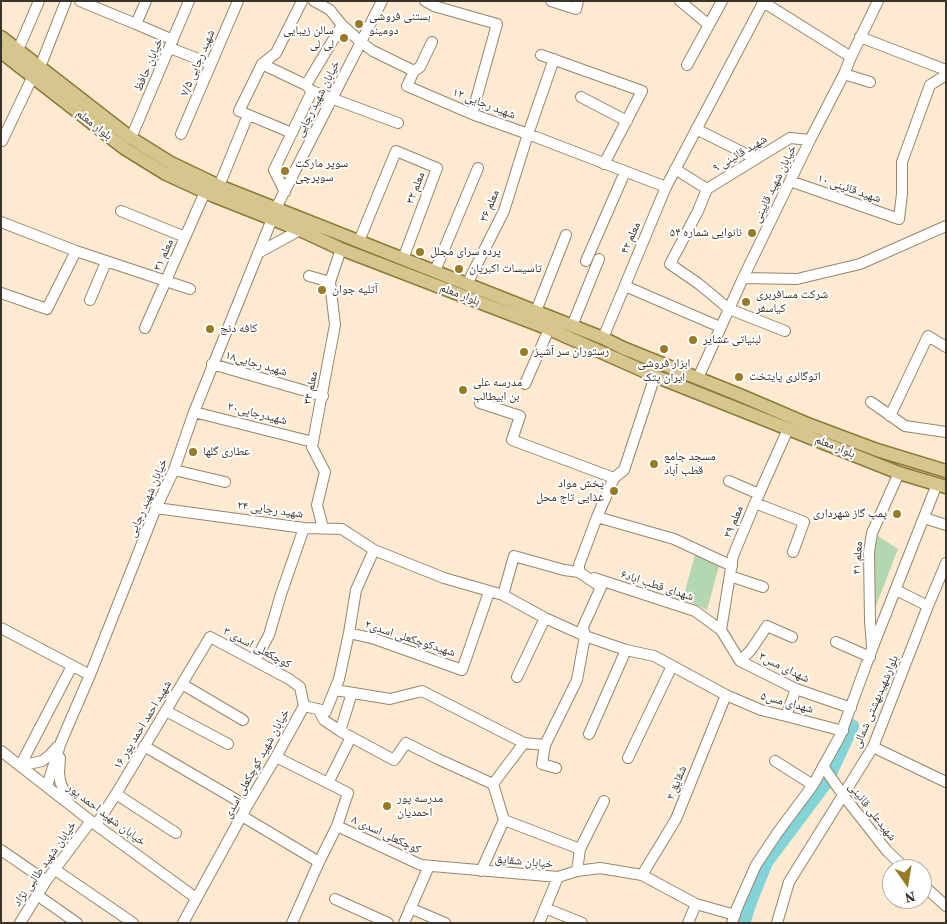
<!DOCTYPE html>
<meta charset="utf-8">
<style>
body{margin:0}
#map{position:relative;width:947px;height:924px;overflow:hidden;background:#fdead0;font-family:"Source Serif 4",serif}
canvas{display:block}
.frame{position:absolute;inset:0;border:2px solid #3a3329;pointer-events:none}
.north{position:absolute;left:882px;top:859px;width:50px;height:50px;box-sizing:border-box;background:#fff;border:1px solid #b0ada9;border-radius:50%;rotate:167deg;font-size:14px;font-weight:700;line-height:20px;text-align:center;color:#3a3329}
.north::after{content:'';display:block;margin:auto;width:18px;height:22px;background:#987c25;clip-path:polygon(50% 0,100% 100%,50% 72%,0 100%)}
</style>
<div id="map">
<canvas width="947" height="924"></canvas>
<div class="frame"></div>
<div class="north">N</div>
</div>
<script>
const ctx = document.querySelector('canvas').getContext('2d');
ctx.lineJoin = 'round';
function fillPath(path, color) {
  ctx.fillStyle = color;
  ctx.fill(path, 'evenodd');
}
function shape(rows) {
  const path = new Path2D();
  for (const r of rows) {
    path.moveTo(r[0], r[1]);
    for (let i = 2; i < r.length; i += 2) path.lineTo(r[i], r[i + 1]);
  }
  return path;
}
function strokePath(path, color, width, dash) {
  ctx.strokeStyle = color;
  ctx.lineWidth = width;
  ctx.lineCap = dash ? 'butt' : 'round';
  ctx.setLineDash(dash || []);
  ctx.stroke(path);
}
function drawText(font, color, halo, rows, align = 'center') {
  ctx.font = font + ' "Source Serif 4","Noto Naskh Arabic",serif';
  ctx.lineWidth = 4;
  ctx.setLineDash([]);
  ctx.textBaseline = 'middle';
  ctx.strokeStyle = halo;
  ctx.fillStyle = color;
  for (const [text, x, y, turn = 0] of rows) {
    ctx.save();
    ctx.translate(x, y);
    ctx.rotate((+turn || 0) * Math.PI / 180);
    ctx.textAlign = isNaN(turn) ? turn : align;
    if (halo) ctx.strokeText(text, 0, 0);
    ctx.fillText(text, 0, 0);
    ctx.restore();
  }
}
fillPath(shape([
 [869,530,898,549,870,621],
 [695,555,719,566,707,610,683,598]
]), '#b3d7b1');
strokePath(shape([
 [743,923,750,902,766,862,826,782,852,726]
]), '#82d4d8', 14);
const minor = shape([
 [80,1,136,24],
 [146,1,136,24,173,40],
 [314,1,330,10,342,25,362,43,373,51,414,71,407,86,472,114,528,134,666,187,603,338],
 [425,1,434,6,497,24,472,114],
 [551,1,576,9,578,1],
 [680,1,709,25],
 [763,2,851,57],
 [860,37,946,70],
 [170,48,211,64],
 [18,50,39,1],
 [541,55,642,91,604,164],
 [262,64,306,85,312,91,398,123],
 [687,65,722,1],
 [40,67,66,1],
 [414,71,420,67,432,42],
 [844,74,870,82],
 [306,85,342,25],
 [581,97,627,121],
 [696,129,756,159],
 [292,133,239,111,262,64,276,53,302,1],
 [181,134,238,1],
 [131,138,189,1],
 [2,141,33,76],
 [675,169,707,189],
 [790,181,899,219,902,194,902,162,930,85,946,75],
 [219,186,248,115],
 [666,187,764,1],
 [285,192,274,170,312,91],
 [276,208,382,1],
 [121,211,185,237],
 [1,222,76,251,190,289],
 [359,241,396,151,437,168,403,259],
 [258,253,300,230],
 [586,261,625,172],
 [435,271,478,168],
 [309,276,330,282],
 [743,278,797,279,860,264,946,226],
 [467,284,504,211,528,134,554,59],
 [625,286,720,327],
 [1,293,47,309,76,251],
 [90,300,106,262],
 [536,311,566,235],
 [572,326,599,259],
 [145,328,205,192],
 [785,331,729,309,699,284,670,264,698,211,707,189,790,138,810,140],
 [212,364,323,396],
 [698,378,743,278,810,140,844,74,851,57,878,1],
 [525,384,549,329],
 [871,402,905,426,946,432],
 [480,403,520,416,512,440,614,478],
 [194,412,313,442],
 [890,416,928,336,946,347],
 [174,470,225,482],
 [729,481,759,494],
 [755,503,804,522,793,552],
 [156,508,304,528,342,529,374,550,444,578,503,595,545,618,585,636,626,650,654,656,726,695,761,710,786,716,843,731],
 [597,517,674,539,732,566],
 [924,518,946,525],
 [323,528,317,505,325,472,312,447,335,325,330,282,341,249],
 [730,576,763,587],
 [594,578,695,611,721,630,740,661,796,689,851,708],
 [896,590,928,606],
 [503,595,514,556,564,570,579,572],
 [1,628,90,675],
 [721,630,733,556,755,503,788,429],
 [349,633,375,639,462,670,489,592],
 [836,642,870,657],
 [872,646,870,621,869,552,872,533,899,473],
 [255,661,269,635,281,594,304,528],
 [740,661,751,650,767,626,792,637],
 [517,677,545,618],
 [182,684,243,720],
 [335,690,390,699,422,691,524,743],
 [318,709,324,720,340,731,394,760,406,743,438,759,493,784],
 [166,711,228,744],
 [786,716,796,689],
 [340,731,352,693],
 [589,734,626,650],
 [545,745,542,764,556,768],
 [144,746,247,806],
 [873,747,946,782],
 [1,751,96,825,196,898],
 [276,757,348,793,337,826,421,865,558,877,577,871,600,868,642,875,696,904,735,915],
 [60,758,59,772,60,781,68,802],
 [628,758,672,666],
 [775,761,813,785],
 [20,766,72,666],
 [20,766,42,761,50,755,57,747],
 [823,766,843,795,887,851,906,869],
 [328,783,351,737],
 [47,786,61,742,90,675,156,508,174,470,194,412,272,219],
 [116,794,176,833],
 [242,816,319,862,337,826],
 [504,820,493,784,524,743,545,745,577,680,585,636,583,627,601,587,579,572,579,565,597,517,614,478,624,470,655,376],
 [504,820,580,849],
 [96,825,116,794,210,637,289,679,300,687,304,706],
 [1,850,46,881],
 [54,869,133,923],
 [481,871,504,820],
 [577,871,580,849,604,801],
 [642,875,676,819,726,695],
 [922,884,946,906],
 [37,895,77,923],
 [335,899,388,923],
 [410,908,445,923],
 [545,908,582,923],
 [20,923,46,881,91,821],
 [183,923,247,806,276,757,304,706,326,711,339,679,349,633,356,590,374,550],
 [292,923,319,862],
 [404,923,429,866],
 [539,923,558,877],
 [688,923,696,904],
 [732,923,737,908,756,865,778,832,813,785,840,736,872,649,937,484],
 [777,923,789,882,873,747,928,606,946,563]
]);
const major = shape([
 [1,37,131,138,171,163,219,186,603,338,623,348,742,396,805,423,877,450,946,471],
 [1,52,124,148,166,174,214,196,300,230,341,249,549,329,655,376,899,473,946,487]
]);
strokePath(minor, '#96856d', 12);
strokePath(major, '#8d7937', 15);
strokePath(minor, '#fff', 10);
strokePath(major, '#d6c58c', 12);
for (const [x, y, r, color] of [
 [359,24,5,"#987c25"],
 [344,38,5,"#987c25"],
 [285,171,5,"#987c25"],
 [752,233,5,"#987c25"],
 [420,252,5,"#987c25"],
 [459,269,5,"#987c25"],
 [322,290,5,"#987c25"],
 [746,302,5,"#987c25"],
 [210,329,5,"#987c25"],
 [693,340,5,"#987c25"],
 [664,349,5,"#987c25"],
 [524,352,5,"#987c25"],
 [739,377,5,"#987c25"],
 [463,390,5,"#987c25"],
 [193,452,5,"#987c25"],
 [654,464,5,"#987c25"],
 [614,491,5,"#987c25"],
 [897,514,5,"#987c25"],
 [387,806,5,"#987c25"]
]) {
  const dot = new Path2D();
  dot.arc(x, y, r, 0, 2 * Math.PI);
  ctx.fillStyle = color;
  ctx.fill(dot);
  strokePath(dot, '#fff', 2);
}
drawText('12px', '#3a3329', '#fff', [
 ["بستنی فروشی",369,17],
 ["دومینو",369,31],
 ["سالن زیبایی",334,31,"right"],
 ["لی لی",334,45,"right"],
 ["سوپر مارکت",295,164],
 ["سوپرچی",295,178],
 ["نانوایی شماره ۵۴",742,233,"right"],
 ["پرده سرای مجلل",430,252],
 ["تاسیسات اکبریان",469,269],
 ["آتلیه جوان",332,290],
 ["شرکت مسافربری",756,295],
 ["کیاسفر",756,309],
 ["کافه دنج",220,329],
 ["لبنیاتی عشایر",703,340],
 ["رستوران سر آشپز",534,352],
 ["ابزار فروشی",664,364,"center"],
 ["ایران پتک",664,378,"center"],
 ["اتوگالری پایتخت",749,377],
 ["مدرسه علی",473,383],
 ["بن ابیطالب",473,397],
 ["عطاری گلها",203,452],
 ["مسجد جامع",664,457],
 ["قطب آباد",664,471],
 ["پخش مواد",604,484,"right"],
 ["غذایی تاج محل",604,498,"right"],
 ["پمپ گاز شهرداری",887,514,"right"],
 ["مدرسه پور",397,799],
 ["احمدیان",397,813]
], 'left');
drawText('12px', '#3a3329', '#fff', [
 ["شهید رجایی ۷/۵",198,63,-67],
 ["خیابان حافظ",149,65,-67],
 ["خیابان شهید رجایی",318,99,-63],
 ["شهید رجایی ۱۲",484,104,21],
 ["بلوار معلم",94,125,38],
 ["شهید قائینی ۹",740,154,-31],
 ["خیابان شهید قایینی",775,184,-64],
 ["معلم ۳۲",416,188,-69],
 ["شهید قائینی ۱۰",849,189,19],
 ["معلم ۳۶",490,206,-68],
 ["معلم ۴۲",631,238,-67],
 ["معلم ۳۱",164,255,-66],
 ["بلوار معلم",460,295,21],
 ["شهید رجایی۱۸",256,364,16],
 ["معلم ۳۳",311,388,-79],
 ["شهیدرجایی۲۰",257,414,14],
 ["بلوار معلم",835,447,22],
 ["خیابان شهید رجایی",148,498,-67],
 ["شهید رجایی ۲۴",270,510,8],
 ["معلم ۳۹",734,522,-68],
 ["معلم ۴۱",858,558,-87],
 ["شهدای قطب اباد۶",657,586,18],
 ["شهیدکوچکعلی اسدی۲",410,639,18],
 ["کوچکعلی اسدی ۳",257,648,28],
 ["شهدای مس۳",784,668,26],
 ["بلوارشهیدبهشتی شمالی",876,702,-67],
 ["شهدای مس۵",787,703,15],
 ["شهید احمد احمد پور ۱۶",143,725,-59],
 ["خیابان شهید کوچکعلی اسدی",257,764,-61],
 ["شقایق ۲",677,783,-68],
 ["شهیدعلی قائینی",872,812,52],
 ["خیابان شهید احمد پور",106,815,37],
 ["کوچکعلی اسدی ۸",386,835,25],
 ["خیابان شقایق",524,862,5],
 ["خیابان شهید طالبی نژاد",45,864,-55]
]);
</script>
